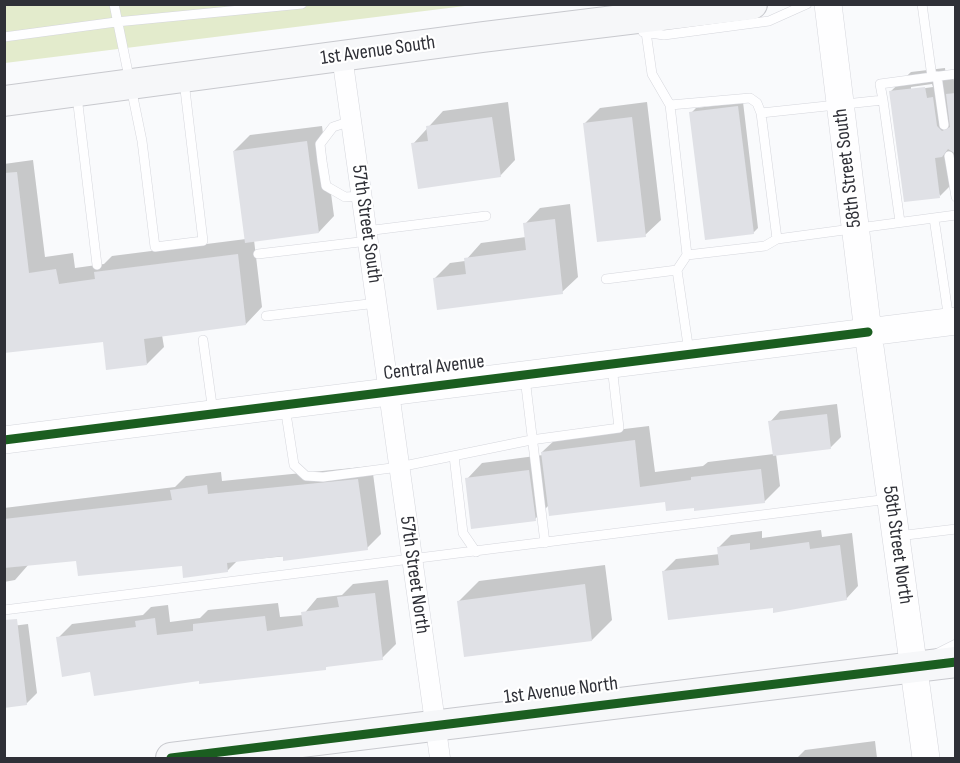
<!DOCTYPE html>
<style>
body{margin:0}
#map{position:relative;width:960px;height:763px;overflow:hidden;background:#f9fafc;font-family:"Sofia Sans Condensed",sans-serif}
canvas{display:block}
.frame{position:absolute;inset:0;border:6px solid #2f3037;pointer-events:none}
</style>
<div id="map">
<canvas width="960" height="763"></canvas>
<div class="frame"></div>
</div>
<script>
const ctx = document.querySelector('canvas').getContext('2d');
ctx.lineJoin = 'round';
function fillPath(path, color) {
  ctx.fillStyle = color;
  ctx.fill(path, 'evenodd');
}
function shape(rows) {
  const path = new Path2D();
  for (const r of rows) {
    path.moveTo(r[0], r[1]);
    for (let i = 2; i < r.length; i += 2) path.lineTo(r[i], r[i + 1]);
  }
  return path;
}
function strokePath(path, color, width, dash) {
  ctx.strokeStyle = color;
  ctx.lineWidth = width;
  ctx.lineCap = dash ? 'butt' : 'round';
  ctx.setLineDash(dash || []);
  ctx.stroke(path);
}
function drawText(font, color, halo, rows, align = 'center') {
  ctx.font = font + ' "Sofia Sans Condensed",sans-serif';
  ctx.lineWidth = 4.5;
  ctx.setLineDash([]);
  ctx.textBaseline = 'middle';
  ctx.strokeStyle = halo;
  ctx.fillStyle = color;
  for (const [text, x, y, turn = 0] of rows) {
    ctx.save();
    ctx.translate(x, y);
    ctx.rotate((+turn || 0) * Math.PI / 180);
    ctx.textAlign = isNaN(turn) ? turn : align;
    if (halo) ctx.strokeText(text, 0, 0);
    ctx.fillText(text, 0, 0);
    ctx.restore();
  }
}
fillPath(shape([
 [5,4,473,5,5,63]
]), '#e3ebcc');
fillPath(shape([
 [945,68,946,78,953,77,956,88,956,180,940,196,890,92,911,72],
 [932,84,933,87,911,90,911,87],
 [508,102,515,160,500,176,413,144,443,111],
 [647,102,661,220,645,235,585,123,600,108],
 [743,102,758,228,753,233,691,113,696,108],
 [322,126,334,216,319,232,254,240,262,307,246,324,162,335,164,347,147,364,104,340,5,352,4,164,33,160,45,257,73,253,75,268,104,264,112,256,246,239,234,151,250,135],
 [570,204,578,277,562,292,435,278,450,263,465,261,481,243,526,237,525,224,540,208],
 [837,404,841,437,830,448,776,454,780,486,764,502,695,506,666,501,549,505,535,519,467,479,482,463,543,455,542,452,558,437,649,426,655,472,703,466,708,462,774,454,770,422,780,411],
 [372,466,381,534,367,548,237,561,227,571,183,564,77,559,29,564,15,580,4,582,4,508,175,487,186,476,221,472,222,481],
 [821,530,822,537,852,533,858,586,846,599,774,606,664,571,676,559,720,554,719,547,731,535,762,531,762,538],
 [605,565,612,620,592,640,459,601,479,581],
 [388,580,396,644,382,658,329,665,325,668,200,679,92,671,58,638,72,624,143,615,151,607,168,605,170,622,200,618,208,610,278,603,280,617,303,615,317,598,342,595,353,584],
 [28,624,37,693,26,704,4,627],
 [875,741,877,758,797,758,805,750]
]), '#0003');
fillPath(shape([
 [925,87,927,98,933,97,937,126,942,131,950,127,946,94,956,93,956,154,948,149,942,157,935,158,940,198,904,202,889,91],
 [738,106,754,234,705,240,689,112],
 [492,117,501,177,418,189,411,143,428,141,426,126],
 [632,117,646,237,597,242,583,123],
 [307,141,319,233,245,243,233,151],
 [17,172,29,273,56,269,59,284,95,279,94,272,238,254,246,325,144,339,147,365,106,370,103,342,4,353,4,173],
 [555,219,563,294,437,310,433,278,466,274,464,258,526,250,523,223],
 [827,414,831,449,773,456,768,421],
 [635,440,640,487,691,480,691,477,761,469,765,503,694,511,694,508,666,511,665,502,549,516,541,452],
 [529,470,536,521,471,529,465,478],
 [358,479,368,550,283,561,283,556,227,563,228,572,183,578,182,566,78,576,76,561,4,568,4,519,172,500,170,490,207,485,208,494],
 [809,542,810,549,840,545,847,600,773,613,773,608,668,620,662,571,719,565,717,547,750,543,750,550],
 [585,584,592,641,464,657,457,601],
 [375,593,383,660,326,667,326,670,199,684,199,681,94,696,90,672,62,677,56,637,136,627,135,621,155,618,157,635,193,631,193,624,265,616,267,631,303,626,301,612,339,607,337,597],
 [17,619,27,705,4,708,4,620]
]), '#e0e1e6');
const lane = shape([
 [114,4,142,141,155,247,203,241,184,81],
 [922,4,932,77,956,74],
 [643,32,664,35,769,21,807,4],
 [646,32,652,74,670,105,687,255,677,270,689,352],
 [4,37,116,22,302,4],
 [937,76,944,125],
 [77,96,97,265],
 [883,100,900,222],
 [670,105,750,98,757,103,761,113],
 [351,121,333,127,320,144,322,161,326,186,345,197,362,196],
 [949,156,956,197],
 [934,218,949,320],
 [366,231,486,216],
 [777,239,761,113,883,100,880,84,932,77],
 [258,254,368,241],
 [687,255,765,246,777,239,956,215],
 [606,279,677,270],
 [266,316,377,303],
 [203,340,213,412],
 [525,378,545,543],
 [285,407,294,465,306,476,323,477,399,467,531,440,619,428,612,366],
 [454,456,463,533,476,552],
 [898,536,956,529],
 [4,610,889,499],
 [934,655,956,644]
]);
const street = shape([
 [342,56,440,758]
]);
const secondary = shape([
 [828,4,868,332,926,758],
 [4,440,956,321]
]);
const primary = shape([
 [4,101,483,37,752,4],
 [171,758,956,662]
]);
strokePath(lane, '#d5d6dc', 10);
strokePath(street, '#d5d6dc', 21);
strokePath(secondary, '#d5d6dc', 28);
strokePath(primary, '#c8c9ce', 32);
strokePath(lane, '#fefeff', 9);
strokePath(street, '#fefeff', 20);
strokePath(secondary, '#fefeff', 27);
strokePath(primary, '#f6f7f9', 30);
strokePath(shape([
 [4,440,868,332],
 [171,758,956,662]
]), '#1b5e20', 9);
drawText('20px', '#2f3037', '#fff', [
 ["1st Avenue South",378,51,-8],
 ["58th Street South",848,168,-97],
 ["57th Street South",366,224,82],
 ["Central Avenue",434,368,-7],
 ["58th Street North",897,545,82],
 ["57th Street North",414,575,82],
 ["1st Avenue North",561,691,-7]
]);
</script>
